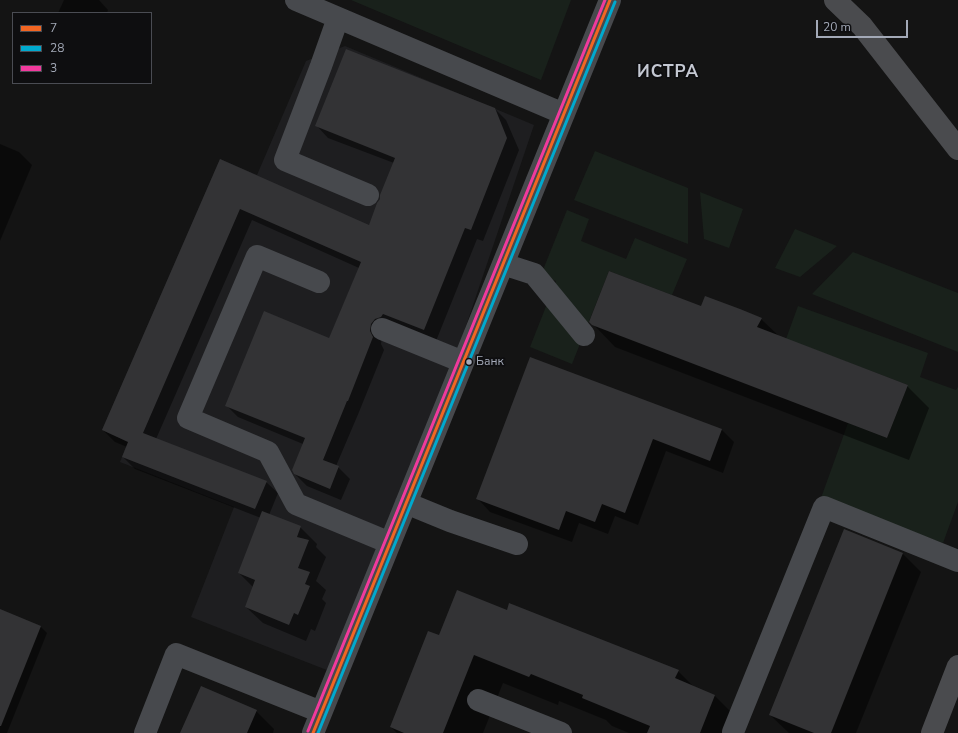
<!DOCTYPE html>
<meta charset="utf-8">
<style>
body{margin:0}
#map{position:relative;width:958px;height:733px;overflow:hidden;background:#141414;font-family:"Nunito Sans",sans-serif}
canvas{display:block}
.legend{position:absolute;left:12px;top:12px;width:140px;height:72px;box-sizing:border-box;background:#0e0e10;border:1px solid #4a4c53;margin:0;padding:5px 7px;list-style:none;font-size:12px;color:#a3a9b7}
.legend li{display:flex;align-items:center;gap:8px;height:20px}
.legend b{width:20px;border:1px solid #4a4c53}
.scale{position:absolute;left:816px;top:20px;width:92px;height:18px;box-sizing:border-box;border:2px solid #a3a9b7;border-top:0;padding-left:5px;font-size:12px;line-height:14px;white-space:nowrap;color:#a3a9b7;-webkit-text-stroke:3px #0e0e10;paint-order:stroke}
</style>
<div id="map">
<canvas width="958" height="733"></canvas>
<ul class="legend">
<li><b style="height:5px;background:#f26522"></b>7</li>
<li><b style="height:5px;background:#00a9ce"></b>28</li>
<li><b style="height:5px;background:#f13a9d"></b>3</li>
</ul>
<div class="scale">20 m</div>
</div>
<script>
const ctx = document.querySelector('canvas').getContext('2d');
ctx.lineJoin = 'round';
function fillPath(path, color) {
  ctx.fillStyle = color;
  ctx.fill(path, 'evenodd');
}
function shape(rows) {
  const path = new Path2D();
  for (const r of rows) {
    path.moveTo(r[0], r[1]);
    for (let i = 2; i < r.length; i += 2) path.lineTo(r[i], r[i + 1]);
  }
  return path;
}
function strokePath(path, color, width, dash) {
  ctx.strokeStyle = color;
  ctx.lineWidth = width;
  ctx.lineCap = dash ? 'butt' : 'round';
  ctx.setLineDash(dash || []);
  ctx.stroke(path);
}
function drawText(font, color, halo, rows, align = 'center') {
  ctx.font = font + ' "Nunito Sans",sans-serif';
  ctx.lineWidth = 3.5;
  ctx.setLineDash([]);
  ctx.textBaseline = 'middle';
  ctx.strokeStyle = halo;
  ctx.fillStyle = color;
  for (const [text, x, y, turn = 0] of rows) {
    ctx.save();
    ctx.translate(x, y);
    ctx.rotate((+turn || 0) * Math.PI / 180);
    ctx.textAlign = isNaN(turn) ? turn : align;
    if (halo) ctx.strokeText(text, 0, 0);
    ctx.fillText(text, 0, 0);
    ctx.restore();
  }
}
fillPath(shape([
 [345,46,534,125,406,503,337,674,191,617,234,507,120,462,128,442,102,430,220,159,257,175,306,61]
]), '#1e1e20');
fillPath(shape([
 [351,0,571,0,541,80],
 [595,151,688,188,688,244,574,200],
 [700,192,743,209,729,248,704,239],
 [567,210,589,219,581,241,626,259,635,238,687,259,672,295,609,271,572,364,530,347,556,281,541,275],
 [795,229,837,246,800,277,775,268],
 [853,252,958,293,958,352,812,294],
 [798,306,928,353,920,377,956,390,958,387,958,502,943,543,821,498,848,423,887,438,908,385,786,339]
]), '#19211b');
fillPath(shape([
 [64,0,99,0,108,10,107,13,58,13],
 [494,108,506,120,519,150,483,241,477,239,436,341,382,336,381,344,384,350,359,412,336,466,338,467,350,479,341,500,307,486,295,474,303,444,238,417,226,405,329,339,359,268,252,220,156,439,266,482,278,493,269,515,300,527,317,544,316,547,326,557,316,581,326,590,322,599,326,603,315,631,311,629,306,641,263,623,246,607,253,587,239,573,261,518,135,469,123,457,127,447,115,442,103,430,221,161,369,226,381,200,394,163,328,138,317,126],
 [0,144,19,152,32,165,0,241],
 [702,307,761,319,780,337,907,386,929,408,909,460,615,347,593,324],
 [530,358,722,430,734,442,723,473,666,451,638,525,615,516,608,534,579,523,572,542,490,512,478,499],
 [844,531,903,554,921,572,856,733,789,733,770,715],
 [0,610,41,627,47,633,7,733,0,733],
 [507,611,678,671,694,687,715,696,743,724,739,733,629,733,612,726,606,720,559,701,558,705,503,683,483,733,397,733,391,727,439,637],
 [256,711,274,729,273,733,182,733]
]), '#0007');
fillPath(shape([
 [346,49,495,108,507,138,471,230,465,228,424,330,383,314,381,317,375,319,371,324,370,331,373,337,348,401,347,401,323,460,339,466,330,489,294,474,292,470,305,438,225,406,264,311,329,338,361,262,240,209,143,433,267,481,255,509,122,457,128,442,102,430,220,159,369,225,377,203,380,199,380,195,395,158,315,126],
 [609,271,701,306,705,296,740,309,762,318,757,327,908,385,887,438,592,325,589,322],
 [530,357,722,429,710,461,653,439,625,513,602,504,595,522,566,511,559,530,476,499],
 [262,511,301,526,297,537,309,540,298,568,310,572,305,584,310,586,298,615,294,613,289,625,245,607,255,580,238,573],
 [844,529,903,553,831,733,814,733,769,715],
 [457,590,507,610,509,603,679,670,675,678,715,695,700,733,647,733,650,726,582,698,583,695,531,674,529,677,474,655,443,733,404,733,390,727,428,631,439,635],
 [0,609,41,626,1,726,0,726],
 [201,686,257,710,247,733,180,733]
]), '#333335');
strokePath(shape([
 [296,0,564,114],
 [338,18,321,66,285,160,368,195],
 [503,264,534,274,584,335],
 [319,282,257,256,188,418,268,452,296,504,390,543],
 [382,329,463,362],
 [406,503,450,521,517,544],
 [478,700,561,733],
 [733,732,824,507,958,561],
 [145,733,176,654,321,712],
 [313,733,610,0]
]), '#47494d', 22);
strokePath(shape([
 [835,0,862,26,958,149],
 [932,733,958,666]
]), '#4a4b4e', 22);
strokePath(shape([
 [313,733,610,0]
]), '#f26522', 3);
strokePath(shape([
 [318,733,615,2]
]), '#00a9ce', 3);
strokePath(shape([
 [308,731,605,0]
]), '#f13a9d', 3);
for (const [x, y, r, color] of [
 [469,362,3.5,"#a3a9b7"]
]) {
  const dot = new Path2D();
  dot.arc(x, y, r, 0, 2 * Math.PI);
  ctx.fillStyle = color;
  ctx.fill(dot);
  strokePath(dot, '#0e0e10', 1.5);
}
drawText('12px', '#a3a9b7', '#0e0e10', [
 ["Банк",476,362]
], 'left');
ctx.letterSpacing = '1px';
drawText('bold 17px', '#c4c8d2', '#0e0e10', [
 ["ИСТРА",668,73]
]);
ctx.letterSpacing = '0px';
</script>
